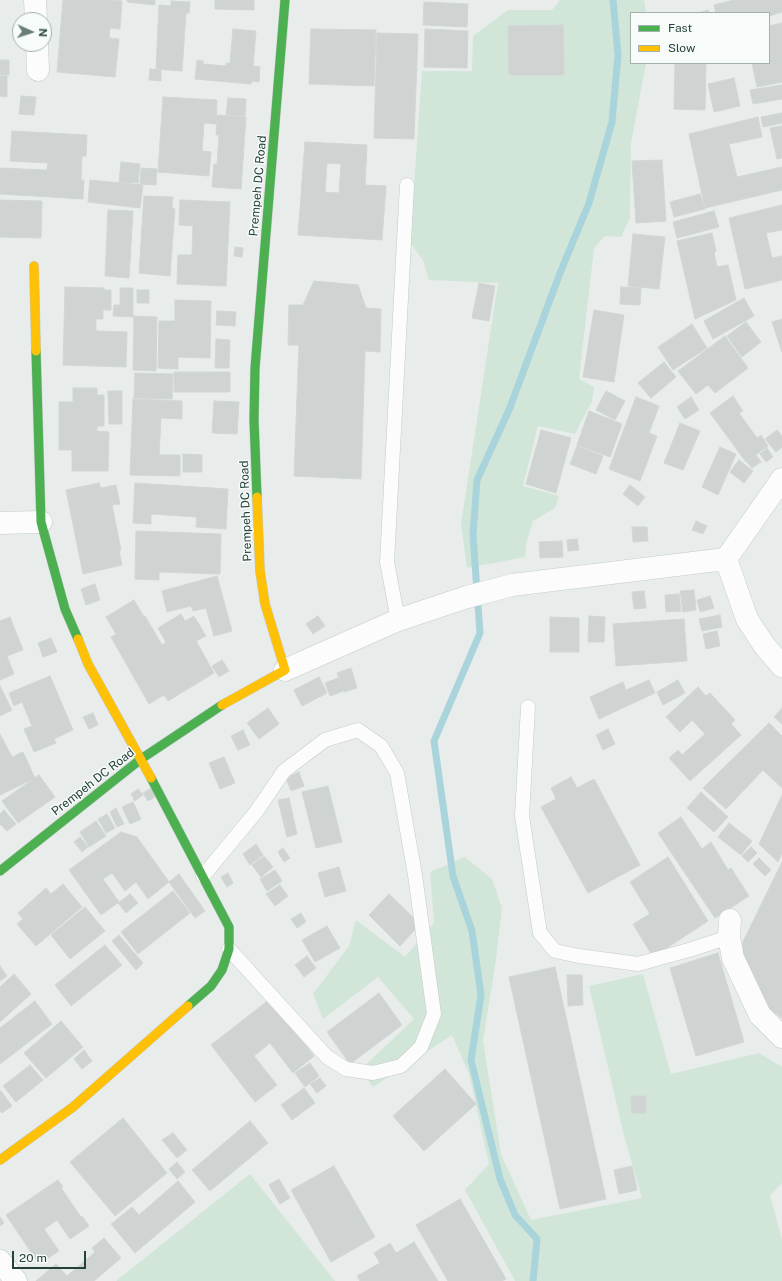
<!DOCTYPE html>
<style>
body{margin:0}
#map{position:relative;width:782px;height:1281px;overflow:hidden;background:#e8edeb;font-family:"Public Sans",sans-serif}
canvas{display:block}
.legend{position:absolute;left:630px;top:12px;width:140px;height:52px;box-sizing:border-box;background:#f7fbf9;border:1px solid #a3b1ad;margin:0;padding:5px 7px;list-style:none;font-size:12px;color:#24423a}
.legend li{display:flex;align-items:center;gap:8px;height:20px}
.legend b{width:20px;border:1px solid #a3b1ad}
.north{position:absolute;left:12px;top:12px;width:40px;height:40px;box-sizing:border-box;background:#f7fbf9;border:1px solid #a3b1ad;border-radius:50%;rotate:93deg;font-size:11px;font-weight:700;line-height:16px;text-align:center;color:#24423a}
.north::after{content:'';display:block;margin:auto;width:14px;height:18px;background:#697e78;clip-path:polygon(50% 0,100% 100%,50% 72%,0 100%)}
.scale{position:absolute;left:12px;top:1251px;width:74px;height:18px;box-sizing:border-box;border:2px solid #24423a;border-top:0;padding-left:5px;font-size:12px;line-height:14px;white-space:nowrap;color:#24423a;-webkit-text-stroke:3px #f7fbf9;paint-order:stroke}
</style>
<div id="map">
<canvas width="782" height="1281"></canvas>
<ul class="legend">
<li><b style="height:5px;background:#4caf50"></b>Fast</li>
<li><b style="height:5px;background:#ffc107"></b>Slow</li>
</ul>
<div class="north">N</div>
<div class="scale">20 m</div>
</div>
<script>
const ctx = document.querySelector('canvas').getContext('2d');
ctx.lineJoin = 'round';
function fillPath(path, color) {
  ctx.fillStyle = color;
  ctx.fill(path, 'evenodd');
}
function shape(rows) {
  const path = new Path2D();
  for (const r of rows) {
    path.moveTo(r[0], r[1]);
    for (let i = 2; i < r.length; i += 2) path.lineTo(r[i], r[i + 1]);
  }
  return path;
}
function strokePath(path, color, width, dash) {
  ctx.strokeStyle = color;
  ctx.lineWidth = width;
  ctx.lineCap = dash ? 'butt' : 'round';
  ctx.setLineDash(dash || []);
  ctx.stroke(path);
}
function drawText(font, color, halo, rows, align = 'center') {
  ctx.font = font + ' "Public Sans",sans-serif';
  ctx.lineWidth = 3;
  ctx.setLineDash([]);
  ctx.textBaseline = 'middle';
  ctx.strokeStyle = halo;
  ctx.fillStyle = color;
  for (const [text, x, y, turn = 0] of rows) {
    ctx.save();
    ctx.translate(x, y);
    ctx.rotate((+turn || 0) * Math.PI / 180);
    ctx.textAlign = isNaN(turn) ? turn : align;
    if (halo) ctx.strokeText(text, 0, 0);
    ctx.fillText(text, 0, 0);
    ctx.restore();
  }
}
fillPath(shape([
 [560,0,644,0,646,13,631,13,631,63,646,63,631,143,630,218,621,237,605,236,594,248,579,379,594,387,592,401,575,434,538,426,523,486,559,496,555,508,533,521,527,540,525,557,467,568,461,524,498,283,429,280,423,260,410,243,422,71,472,71,473,36,508,10,552,10],
 [465,857,492,879,502,908,496,960,483,1041,501,1154,531,1220,642,1198,624,1136,589,986,643,974,671,1074,759,1053,782,1067,782,1183,770,1195,782,1239,782,1281,515,1281,465,1190,489,1164,469,1074,452,1035,373,1087,360,1070,414,1019,378,977,323,1019,313,994,349,946,356,920,405,957,434,923,430,872],
 [250,1174,335,1281,116,1281]
]), '#d1e6d8');
strokePath(shape([
 [533,1281,537,1239,515,1215,500,1179,471,1060,481,995,472,931,453,876,434,741,480,633,473,535,477,480,509,410,560,273,589,203,612,122,618,55,613,0]
]), '#a9d4db', 7);
const building = shape([
 [63,0,105,0,122,1,120,29,110,28,109,38,119,39,115,77,57,72,63,0],
 [127,0,155,0,155,5,127,2,127,0],
 [215,0,254,0,254,10,215,9,215,0],
 [734,0,782,0,782,12,769,16,769,13,716,13,714,5,734,0],
 [171,1,190,2,189,13,186,13,182,71,156,69,159,5,171,6,171,1],
 [424,2,468,4,467,27,423,25,424,2],
 [708,10,709,13,698,13,708,10],
 [782,23,782,82,757,87,752,63,769,63,769,26,782,23],
 [563,25,564,75,509,75,508,26,563,25],
 [233,29,256,31,253,66,260,67,259,82,252,81,251,84,195,79,197,60,203,61,203,64,226,66,226,63,230,63,233,29],
 [311,29,376,30,374,86,309,84,311,29],
 [425,29,468,31,467,68,424,67,425,29],
 [377,33,418,34,414,139,374,138,377,33],
 [0,60,9,60,9,75,0,75,0,60],
 [675,63,706,63,705,110,674,109,675,63],
 [150,69,161,70,161,81,149,80,150,69],
 [0,76,7,76,7,97,0,96,0,76],
 [734,78,740,106,714,112,708,84,734,78],
 [782,85,782,99,753,104,750,90,782,85],
 [21,96,36,97,34,115,19,114,21,96],
 [163,97,217,100,216,124,204,123,202,151,211,152,209,176,158,172,163,97],
 [228,98,246,99,245,116,226,115,228,98],
 [782,113,782,123,763,127,761,117,782,113],
 [217,115,246,117,241,189,212,187,214,164,217,164,219,135,216,135,217,115],
 [758,117,762,137,729,144,737,177,782,167,782,190,705,208,689,134,758,117],
 [782,126,782,158,777,159,770,128,782,126],
 [12,131,87,135,86,156,82,156,81,180,84,180,83,199,0,194,0,168,47,170,48,163,10,161,12,131],
 [305,142,367,145,365,185,386,186,382,240,298,235,305,142],
 [327,163,341,164,339,193,325,192,327,163],
 [662,160,666,221,636,223,632,161,662,160],
 [121,162,140,164,138,183,119,182,121,162],
 [141,168,157,169,156,185,140,184,141,168],
 [90,180,143,185,140,208,88,202,90,180],
 [700,194,705,209,674,217,670,202,700,194],
 [144,196,173,197,172,208,175,209,170,276,139,273,144,196],
 [0,200,42,201,41,238,0,237,0,200],
 [180,200,230,202,226,286,177,284,178,255,192,255,193,226,179,225,180,200],
 [782,205,782,230,766,233,772,258,782,256,782,280,745,289,729,218,782,205],
 [108,210,133,211,129,278,105,276,108,210],
 [714,211,719,227,677,238,673,222,714,211],
 [712,233,716,251,714,252,717,267,728,265,736,300,695,319,677,241,712,233],
 [633,234,665,237,659,289,628,286,633,234],
 [235,247,243,248,242,257,234,256,235,247],
 [314,281,358,285,366,308,381,309,380,352,365,351,361,479,294,476,299,345,288,345,289,305,303,305,314,281],
 [479,283,495,286,489,321,472,318,479,283],
 [65,287,104,288,104,290,111,290,111,310,103,310,103,319,96,319,96,331,127,332,126,367,63,365,65,287],
 [621,287,641,288,640,305,620,304,621,287],
 [120,288,133,288,133,317,113,316,114,305,120,305,120,288],
 [137,290,149,290,149,303,137,303,137,290],
 [744,298,754,316,713,339,704,321,744,298],
 [175,300,211,301,210,358,178,357,178,369,158,368,159,321,175,321,175,300],
 [594,310,624,315,614,382,583,377,594,310],
 [217,311,236,312,235,326,216,325,217,311],
 [134,316,157,317,156,371,133,370,134,316],
 [782,319,782,352,772,322,782,319],
 [746,322,761,342,742,357,727,336,746,322],
 [692,324,707,348,673,370,658,347,692,324],
 [725,336,748,368,715,393,708,385,696,394,678,371,725,336],
 [216,339,230,340,229,368,215,368,216,339],
 [664,362,676,377,651,398,638,383,664,362],
 [174,372,230,372,230,392,174,392,174,372],
 [135,373,173,374,172,399,134,398,135,373],
 [73,388,97,388,97,395,104,395,104,426,97,426,97,431,109,432,108,471,72,471,72,450,59,450,59,402,73,402,73,388],
 [108,391,122,391,122,424,109,424,108,391],
 [606,391,625,401,615,420,596,410,606,391],
 [733,396,743,411,739,413,757,438,761,435,768,446,746,462,710,413,733,396],
 [636,397,659,406,649,433,657,436,640,481,609,469,636,397],
 [691,397,699,410,685,419,677,407,691,397],
 [133,399,182,401,182,419,161,418,159,455,180,455,180,476,130,475,133,399],
 [214,401,239,402,237,434,212,433,214,401],
 [589,411,622,424,610,457,577,445,589,411],
 [680,423,700,431,683,470,664,463,680,423],
 [541,430,571,438,556,493,526,484,541,430],
 [777,430,782,436,782,447,776,452,765,439,777,430],
 [577,446,603,456,596,474,570,464,577,446],
 [720,447,736,454,718,495,702,487,720,447],
 [767,448,773,457,766,462,760,454,767,448],
 [183,454,202,455,202,472,183,472,183,454],
 [756,455,761,462,752,468,747,462,756,455],
 [739,460,753,471,744,483,730,472,739,460],
 [99,483,101,488,116,485,120,504,112,505,121,550,119,551,122,565,83,574,66,490,99,483],
 [135,483,228,489,226,529,196,527,197,517,151,514,151,524,133,523,135,483],
 [630,485,645,497,638,506,623,494,630,485],
 [696,521,707,526,703,534,692,530,696,521],
 [632,527,647,527,648,541,633,542,632,527],
 [136,531,221,534,220,574,159,572,159,580,135,579,136,531],
 [577,539,579,550,568,551,567,540,577,539],
 [562,541,563,557,540,558,539,542,562,541],
 [217,576,232,631,214,636,206,608,193,611,191,606,167,612,162,591,217,576],
 [95,584,100,600,86,605,81,589,95,584],
 [694,590,696,610,683,612,680,591,694,590],
 [644,591,646,608,634,609,632,592,644,591],
 [679,594,681,611,666,612,665,595,679,594],
 [710,596,714,608,700,612,697,600,710,596],
 [134,600,144,617,145,616,162,645,166,642,158,628,181,614,185,621,194,616,206,636,196,641,214,673,168,701,164,695,149,704,111,637,116,634,106,617,134,600],
 [720,615,722,627,702,631,699,619,720,615],
 [318,616,325,626,313,634,306,624,318,616],
 [589,616,605,617,604,642,588,642,589,616],
 [10,617,23,650,7,656,14,674,0,680,0,621,10,617],
 [550,617,579,618,579,652,550,652,550,617],
 [684,619,687,661,616,666,613,624,684,619],
 [717,631,720,646,706,649,703,634,717,631],
 [51,638,57,652,43,657,38,643,51,638],
 [222,660,229,671,219,677,212,666,222,660],
 [351,668,357,688,344,692,337,673,351,668],
 [50,676,73,730,54,739,56,743,34,752,24,729,32,726,22,702,14,706,9,693,50,676],
 [319,677,327,693,302,706,294,690,319,677],
 [338,678,343,691,330,696,325,683,338,678],
 [649,680,655,693,599,719,590,697,623,682,626,690,649,680],
 [678,680,685,693,663,705,657,692,678,680],
 [0,686,12,710,0,716,0,686],
 [698,687,706,696,710,693,735,720,731,724,741,735,690,781,669,758,678,750,682,755,705,734,692,720,680,732,666,717,698,687],
 [268,708,279,724,259,739,247,723,268,708],
 [782,708,782,724,774,717,782,708],
 [93,713,98,725,89,729,83,717,93,713],
 [769,723,782,736,782,788,763,770,726,809,703,788,769,723],
 [608,729,615,744,603,750,596,735,608,729],
 [243,730,250,745,238,750,231,736,243,730],
 [0,734,12,757,23,752,35,778,0,795,0,734],
 [224,757,235,783,220,789,209,763,224,757],
 [299,772,304,786,291,791,286,778,299,772],
 [39,775,55,797,18,823,2,801,39,775],
 [571,777,577,788,594,779,640,865,588,893,541,807,556,799,551,788,571,777],
 [328,786,342,842,316,848,302,792,328,786],
 [153,787,158,795,148,801,143,793,153,787],
 [138,789,143,795,135,801,131,794,138,789],
 [701,792,728,817,714,832,687,808,701,792],
 [782,795,782,853,778,862,759,844,782,795],
 [289,798,297,834,287,837,278,800,289,798],
 [133,802,141,819,130,824,122,807,133,802],
 [116,808,124,824,117,827,110,812,116,808],
 [4,810,16,824,7,831,0,824,0,814,4,810],
 [107,814,115,828,106,833,98,819,107,814],
 [681,817,702,849,711,842,728,870,731,868,749,896,715,918,658,833,681,817],
 [96,821,106,836,89,847,80,832,96,821],
 [729,823,752,841,741,855,718,837,729,823],
 [121,832,137,837,169,882,148,899,136,882,125,891,112,873,103,879,119,902,101,915,69,870,121,832],
 [80,837,88,847,82,852,74,842,80,837],
 [256,844,263,855,250,865,243,854,256,844],
 [751,847,757,853,748,862,742,856,751,847],
 [283,848,290,858,284,862,278,852,283,848],
 [264,856,273,867,261,877,252,865,264,856],
 [668,857,708,921,653,957,633,924,650,914,630,882,668,857],
 [759,858,771,870,765,876,753,864,759,858],
 [782,862,782,1018,760,1002,738,952,782,862],
 [339,867,346,891,325,897,318,873,339,867],
 [275,870,282,881,267,891,260,879,275,870],
 [228,873,233,883,227,887,221,877,228,873],
 [179,874,205,911,195,918,169,882,179,874],
 [63,884,82,907,36,946,17,924,23,919,18,913,46,888,51,894,63,884],
 [280,885,288,896,275,906,266,894,280,885],
 [173,891,190,913,138,954,121,932,173,891],
 [130,894,138,903,126,913,118,903,130,894],
 [389,894,420,924,400,946,369,915,389,894],
 [85,907,105,931,70,959,51,935,85,907],
 [301,913,306,922,297,928,291,919,301,913],
 [327,926,340,948,315,962,302,940,327,926],
 [119,935,143,963,136,970,112,941,119,935],
 [105,945,122,965,71,1006,55,985,105,945],
 [718,953,744,1042,696,1056,670,968,718,953],
 [307,956,316,968,304,977,295,965,307,956],
 [0,966,7,976,0,981,0,966],
 [555,967,606,1199,560,1209,509,977,555,967],
 [14,974,31,994,0,1022,0,987,14,974],
 [567,975,582,975,583,1005,568,1006,567,975],
 [379,993,402,1025,350,1064,327,1032,379,993],
 [270,999,314,1056,293,1073,270,1043,254,1056,277,1085,255,1102,211,1045,270,999],
 [35,1001,52,1024,0,1064,0,1028,35,1001],
 [61,1021,83,1047,46,1078,24,1053,61,1021],
 [84,1050,92,1061,82,1069,74,1059,84,1050],
 [310,1063,319,1076,305,1087,295,1073,310,1063],
 [30,1065,43,1080,16,1102,3,1086,30,1065],
 [445,1069,476,1104,424,1151,393,1116,445,1069],
 [320,1078,326,1086,317,1093,310,1084,320,1078],
 [304,1088,315,1103,292,1120,281,1105,304,1088],
 [1,1091,12,1106,2,1113,0,1111,0,1092,1,1091],
 [631,1096,646,1096,646,1113,632,1113,631,1096],
 [123,1118,167,1173,115,1216,70,1162,123,1118],
 [250,1121,268,1143,210,1191,192,1170,250,1121],
 [173,1133,187,1150,177,1158,162,1140,173,1133],
 [177,1162,185,1172,177,1179,169,1169,177,1162],
 [334,1166,375,1237,331,1262,291,1190,334,1166],
 [632,1166,637,1190,619,1194,614,1170,632,1166],
 [279,1179,290,1198,280,1204,269,1185,279,1179],
 [58,1180,63,1187,61,1188,81,1217,82,1216,89,1226,70,1239,57,1220,44,1229,59,1251,39,1264,6,1215,58,1180],
 [178,1181,195,1202,135,1253,111,1224,132,1207,139,1215,178,1181],
 [460,1199,506,1279,502,1281,448,1281,416,1225,460,1199],
 [0,1217,4,1223,0,1226,0,1217],
 [104,1238,121,1258,94,1281,36,1281,56,1264,67,1276,95,1252,92,1248,104,1238],
 [414,1242,438,1281,360,1281,357,1276,380,1263,374,1253,390,1243,396,1253,414,1242]
]);
fillPath(building, '#cfd4d2');
strokePath(building, '#d1d6d4', 1);
const lane = shape([
 [398,620,387,562,407,185],
 [528,707,522,816,540,933,555,951,579,956,638,964,689,950,729,937],
 [203,876,256,812,284,771,325,740,358,730,381,746,397,773,415,875,434,1014,421,1047,401,1066,373,1073,346,1069,327,1057,229,949]
]);
const street = shape([
 [35,0,36,20],
 [37,44,38,70],
 [0,523,41,522],
 [726,559,747,619,764,645,782,666],
 [285,670,398,620,467,597,512,585,726,559,782,479],
 [730,920,729,937,733,958,760,1015,782,1037],
 [0,1261,16,1281]
]);
const fast = shape([
 [36,351,41,522,65,609,78,639],
 [257,497,254,420,255,368,285,0],
 [151,778,229,927,229,949,222,970,211,986,188,1006],
 [0,871,141,759,222,705]
]);
const slow = shape([
 [34,266,36,351],
 [78,639,88,664,151,778],
 [222,705,285,670,265,604,260,571,257,497],
 [0,1160,73,1107,188,1006]
]);
strokePath(lane, '#c5cac8', 15);
strokePath(street, '#c5cac8', 23);
strokePath(fast, '#c3cbc8', 10);
strokePath(slow, '#c3cbc8', 10);
strokePath(lane, '#fcfcfc', 14);
strokePath(street, '#fcfcfc', 22);
strokePath(fast, '#4caf50', 9);
strokePath(slow, '#ffc107', 9);
drawText('12px', '#24423a', '#f7fbf9', [
 ["Prempeh DC Road",258,186,-85],
 ["Prempeh DC Road",246,511,-92],
 ["Prempeh DC Road",93,782,-38]
]);
</script>
